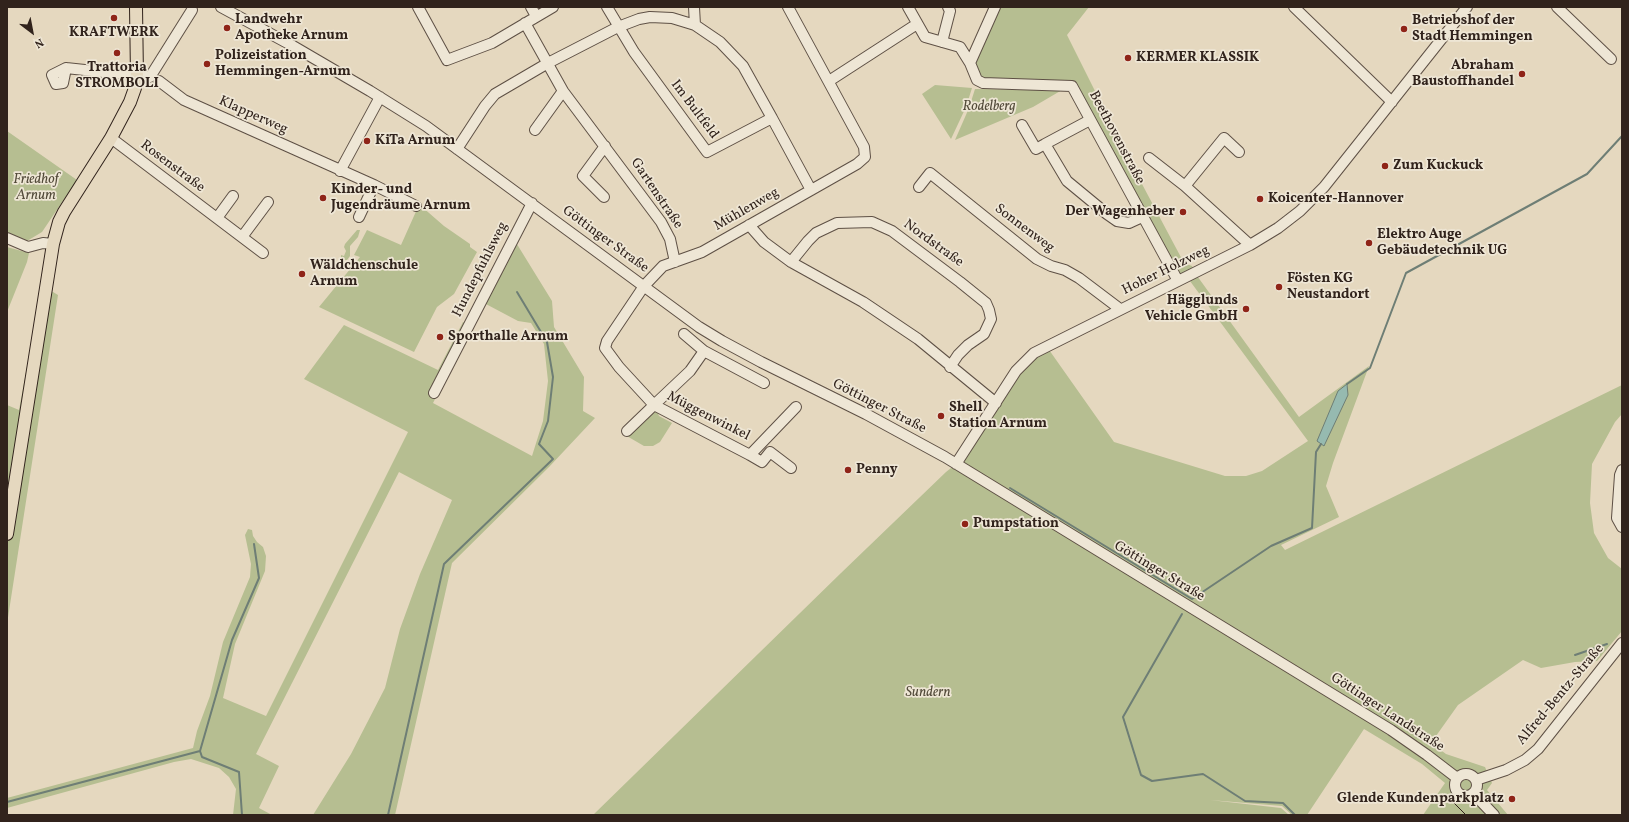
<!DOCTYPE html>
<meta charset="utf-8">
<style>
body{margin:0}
#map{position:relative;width:1629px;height:822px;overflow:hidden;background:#e5d8bf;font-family:Vollkorn,serif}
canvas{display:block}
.frame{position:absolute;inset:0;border:8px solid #31231c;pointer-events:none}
.north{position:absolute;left:12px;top:12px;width:40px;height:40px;-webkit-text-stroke:3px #eee6d5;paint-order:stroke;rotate:148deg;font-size:11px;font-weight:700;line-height:16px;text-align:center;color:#31231c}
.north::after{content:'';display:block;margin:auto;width:14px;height:18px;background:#31231c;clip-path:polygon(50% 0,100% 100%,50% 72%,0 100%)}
</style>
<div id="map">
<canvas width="1629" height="822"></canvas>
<div class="frame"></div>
<div class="north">N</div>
</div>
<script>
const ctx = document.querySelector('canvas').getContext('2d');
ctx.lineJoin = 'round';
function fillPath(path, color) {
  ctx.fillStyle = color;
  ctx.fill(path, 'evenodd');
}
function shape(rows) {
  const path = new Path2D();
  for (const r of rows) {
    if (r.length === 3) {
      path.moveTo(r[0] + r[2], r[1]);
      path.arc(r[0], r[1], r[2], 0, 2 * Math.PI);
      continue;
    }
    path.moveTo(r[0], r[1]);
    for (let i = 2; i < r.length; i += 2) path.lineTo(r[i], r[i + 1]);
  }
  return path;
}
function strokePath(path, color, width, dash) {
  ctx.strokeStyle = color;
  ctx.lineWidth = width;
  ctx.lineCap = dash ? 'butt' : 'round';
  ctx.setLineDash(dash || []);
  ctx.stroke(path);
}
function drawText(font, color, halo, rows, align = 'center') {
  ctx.font = font + ' Vollkorn,serif';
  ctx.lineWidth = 3.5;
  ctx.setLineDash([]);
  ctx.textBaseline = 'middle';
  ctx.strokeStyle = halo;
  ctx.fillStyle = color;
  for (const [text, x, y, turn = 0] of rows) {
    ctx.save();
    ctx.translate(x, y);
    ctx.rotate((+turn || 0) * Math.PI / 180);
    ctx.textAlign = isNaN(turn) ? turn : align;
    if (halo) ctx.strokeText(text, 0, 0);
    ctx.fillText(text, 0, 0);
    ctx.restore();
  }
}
fillPath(shape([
 [995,7,1089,7,1067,35,1134,169,1184,263,1192,266,1195,273,1299,417,1369,366,1333,463,1326,486,1339,517,1281,545,1285,550,1622,385,1622,414,1615,422,1592,464,1590,503,1594,533,1608,558,1622,569,1622,631,1597,661,1575,662,1541,668,1523,660,1458,705,1431,743,1446,754,1485,767,1492,783,1487,790,1508,815,1423,815,1445,783,1422,764,1364,729,1307,815,1292,815,1282,806,1210,800,1281,808,1289,815,593,815,841,573,946,472,956,464,1016,371,1047,347,1114,442,1225,476,1246,476,1262,471,1308,441,1187,277,1178,281,1072,86,983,83,970,63],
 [935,85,972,88,966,107,951,139,922,94],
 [975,89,1062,90,1033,107,955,140,969,108],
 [7,131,77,180,42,232,27,241,7,233],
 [421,206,444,226,470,244,470,247,477,252,454,294,437,307,414,352,319,307,360,257,354,255,367,230,401,245,418,207],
 [357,230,360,230,358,237,350,246,350,256,347,260,341,260,341,255,344,256,346,251,344,247,345,244],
 [515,241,552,301,554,327,584,377,583,411,595,418,549,467,452,563,395,815,313,815,351,754,385,688,400,629,420,574,452,500,399,472,256,754,279,766,259,808,272,815,233,815,236,789,229,777,219,768,191,759,174,762,7,808,7,798,193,748,197,731,210,696,223,642,250,577,251,564,245,535,248,529,252,530,253,536,257,542,263,547,266,556,265,571,235,644,223,698,266,716,408,432,304,379,344,325,438,370,463,322,465,323,447,376,433,403,532,456,543,421,548,381,544,344,531,323,518,321,484,303],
 [7,247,29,253,27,262,7,312],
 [41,291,53,292,58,295,7,624,7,405,19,410],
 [650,411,657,411,659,416,672,423,660,442,653,446,644,446,625,435]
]), '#b6be91');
const water = shape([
 [1347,384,1348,395,1324,446,1317,441,1338,391,1347,384]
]);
fillPath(water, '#96bab0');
strokePath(water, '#6e7e75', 1);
strokePath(shape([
 [1347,384,1370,368,1406,273,1587,174,1622,136],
 [1010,488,1192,599,1271,546,1312,528,1316,452,1321,444],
 [1182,614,1123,717,1141,775,1152,781,1203,774,1245,801,1283,803,1295,815],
 [1575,655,1607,644],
 [7,802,200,751],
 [242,815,239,772,202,757,200,751,232,640,259,578,254,544],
 [388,815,444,564,553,459,539,444,548,421,553,377,547,342,517,292]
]), '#6e7e75', 2);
const minor = shape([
 [221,7,293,46,370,91,426,126,699,327,722,341,761,362,866,414,945,457,1391,730,1427,755,1457,778],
 [418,7,447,60,492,43,553,7],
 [531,7,536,16],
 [607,7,634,52,707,152,772,118,811,190],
 [694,7,695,25],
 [908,7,925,37,960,47,970,63,977,80,983,83,1072,86,1178,281],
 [1294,7,1392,102],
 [1557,7,1611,59],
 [525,23,563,91,661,222,670,239,675,262],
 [942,42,950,11,948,7],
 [970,63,995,7],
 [66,68,63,83,56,84,52,75,66,68,150,77,192,10],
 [159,81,184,100,374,185,416,206],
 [829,81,917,24],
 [1090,120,1045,144,1067,181,1107,214,1117,221,1129,223,1142,217],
 [1022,125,1036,149,1045,144],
 [535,130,563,91],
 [111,138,263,253],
 [457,149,485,106,495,94,548,63,618,27,639,19,650,17,672,18,695,25,720,42,743,66,772,118],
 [1149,158,1185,186,1250,245],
 [340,171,380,97],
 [1185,186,1224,138,1239,152],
 [919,187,930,173,1037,259,1051,266,1065,270,1079,278,1120,309],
 [604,197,583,176,605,146],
 [359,217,374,185],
 [217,218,233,196],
 [749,225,764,242,791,262,863,302,918,339,996,403],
 [242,237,268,202],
 [7,238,28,247,43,243,53,244],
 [791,262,808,241,816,233,837,223,872,222,892,231,960,282,986,303,989,310,991,319,984,334,968,345,958,355,950,367],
 [684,334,704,351],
 [764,383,704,351,690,371,654,405,619,367,605,348,607,341,644,286,663,266,702,252,857,164,865,157,864,147,788,7],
 [434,393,532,203],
 [627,431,654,405,750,455,796,407],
 [750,455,762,462,770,452,791,468],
 [956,464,1016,371,1034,353,1250,245,1278,228,1300,211,1324,187,1467,7],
 [1622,470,1620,475,1617,518,1622,527],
 [1466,785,11],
 [1476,780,1506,770,1525,760,1538,749,1622,643],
 [1473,793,1494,815]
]);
const major = shape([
 [7,534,53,244,59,222,64,212,111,138,130,102,135,88,137,77,136,7]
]);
strokePath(minor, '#5e5045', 12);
strokePath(major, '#31231c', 14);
strokePath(minor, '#eee6d5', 10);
strokePath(major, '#e5d8bf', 12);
strokePath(shape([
 [1448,797,1466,815]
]), '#31231c', 1);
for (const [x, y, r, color] of [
 [114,18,4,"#8f2418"],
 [227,28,4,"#8f2418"],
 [1404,29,4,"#8f2418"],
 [117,53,4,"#8f2418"],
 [1128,58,4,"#8f2418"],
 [207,64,4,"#8f2418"],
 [1522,74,4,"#8f2418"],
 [367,141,4,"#8f2418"],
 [1385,166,4,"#8f2418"],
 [323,198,4,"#8f2418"],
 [1260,199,4,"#8f2418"],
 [1183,212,4,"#8f2418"],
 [1369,243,4,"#8f2418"],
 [302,274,4,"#8f2418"],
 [1279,287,4,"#8f2418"],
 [1246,309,4,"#8f2418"],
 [440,337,4,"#8f2418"],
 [941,416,4,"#8f2418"],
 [848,470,4,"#8f2418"],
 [965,524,4,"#8f2418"],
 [1512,799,4,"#8f2418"]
]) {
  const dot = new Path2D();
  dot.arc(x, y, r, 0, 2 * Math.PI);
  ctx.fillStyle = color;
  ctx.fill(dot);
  strokePath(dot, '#eee6d5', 1.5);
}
drawText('bold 14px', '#31231c', '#eee6d5', [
 ["Landwehr",235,20],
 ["Apotheke Arnum",235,36],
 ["Betriebshof der",1412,21],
 ["Stadt Hemmingen",1412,37],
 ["KRAFTWERK",114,33,"center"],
 ["Polizeistation",215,56],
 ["Hemmingen-Arnum",215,72],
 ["KERMER KLASSIK",1136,58],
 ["Abraham",1514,66,"right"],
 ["Baustoffhandel",1514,82,"right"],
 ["Trattoria",117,68,"center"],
 ["STROMBOLI",117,84,"center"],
 ["KiTa Arnum",375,141],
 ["Zum Kuckuck",1393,166],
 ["Kinder- und",331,190],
 ["Jugendräume Arnum",331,206],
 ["Koicenter-Hannover",1268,199],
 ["Der Wagenheber",1175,212,"right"],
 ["Elektro Auge",1377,235],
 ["Gebäudetechnik UG",1377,251],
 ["Wäldchenschule",310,266],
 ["Arnum",310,282],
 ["Fösten KG",1287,279],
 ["Neustandort",1287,295],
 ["Hägglunds",1238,301,"right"],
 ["Vehicle GmbH",1238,317,"right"],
 ["Sporthalle Arnum",448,337],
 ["Shell",949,408],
 ["Station Arnum",949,424],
 ["Penny",856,470],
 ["Pumpstation",973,524],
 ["Glende Kundenparkplatz",1504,799,"right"]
], 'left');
drawText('italic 14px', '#524a39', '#eee6d5', [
 ["Rodelberg",989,107],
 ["Friedhof",36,180],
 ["Arnum",36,196],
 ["Sundern",928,693]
]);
drawText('14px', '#31231c', '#eee6d5', [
 ["Im Bultfeld",694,110,53],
 ["Klapperweg",253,116,24],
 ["Beethovenstraße",1116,138,62],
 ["Rosenstraße",172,167,37],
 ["Gartenstraße",656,194,56],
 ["Mühlenweg",747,210,-30],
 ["Sonnenweg",1024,229,37],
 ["Göttinger Straße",605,240,36],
 ["Nordstraße",933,244,36],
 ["Hundepfuhlsweg",481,270,-63],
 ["Hoher Holzweg",1166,271,-26],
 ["Göttinger Straße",879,407,27],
 ["Müggenwinkel",708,417,27],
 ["Göttinger Straße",1159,572,31],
 ["Alfred-Bentz-Straße",1561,695,-50],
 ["Göttinger Landstraße",1387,713,33]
]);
</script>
